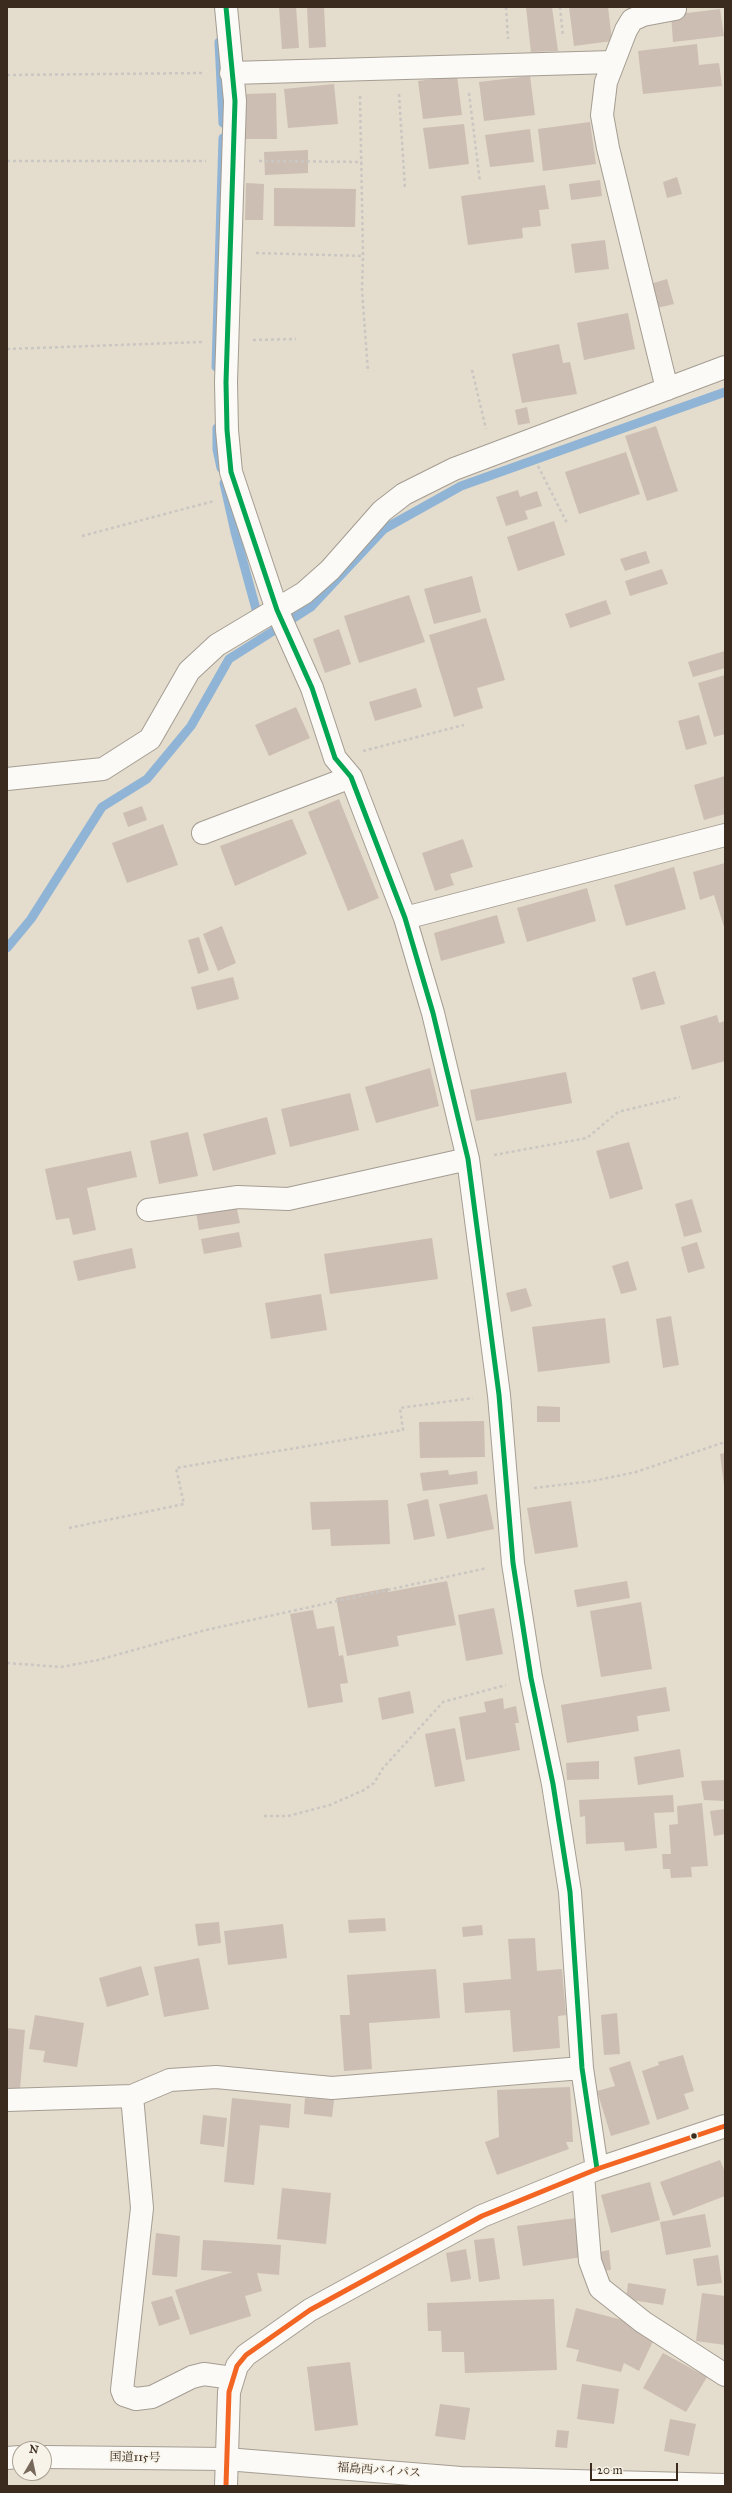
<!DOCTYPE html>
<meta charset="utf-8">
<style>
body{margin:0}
#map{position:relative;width:732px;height:2493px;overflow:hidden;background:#e4dccc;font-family:"IM FELL Great Primer",serif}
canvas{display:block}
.frame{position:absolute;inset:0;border:8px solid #3b2a1e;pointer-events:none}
.north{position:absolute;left:12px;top:2441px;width:40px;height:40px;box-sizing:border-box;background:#f7f3e8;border:1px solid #aca397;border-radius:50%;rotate:9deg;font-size:11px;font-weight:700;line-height:16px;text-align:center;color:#3b2a1e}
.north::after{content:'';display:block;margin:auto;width:14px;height:18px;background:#76685b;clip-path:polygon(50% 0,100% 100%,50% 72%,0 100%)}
.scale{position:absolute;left:590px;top:2463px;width:88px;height:18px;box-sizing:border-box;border:2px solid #3b2a1e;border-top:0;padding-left:5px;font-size:12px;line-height:14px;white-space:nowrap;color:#3b2a1e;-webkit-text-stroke:3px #f7f3e8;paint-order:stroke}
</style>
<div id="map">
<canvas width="732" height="2493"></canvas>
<div class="frame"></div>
<div class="north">N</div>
<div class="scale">20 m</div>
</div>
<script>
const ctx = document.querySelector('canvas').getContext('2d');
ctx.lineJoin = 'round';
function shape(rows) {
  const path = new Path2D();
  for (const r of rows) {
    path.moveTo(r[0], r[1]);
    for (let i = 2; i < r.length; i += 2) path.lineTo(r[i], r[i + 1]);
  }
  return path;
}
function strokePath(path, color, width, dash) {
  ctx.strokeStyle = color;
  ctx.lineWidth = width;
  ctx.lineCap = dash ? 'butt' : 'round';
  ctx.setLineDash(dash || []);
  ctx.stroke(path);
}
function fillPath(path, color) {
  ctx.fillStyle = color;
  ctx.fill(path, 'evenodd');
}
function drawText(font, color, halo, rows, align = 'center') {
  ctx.font = font + ' "IM FELL Great Primer","Noto Serif JP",serif';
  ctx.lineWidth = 3;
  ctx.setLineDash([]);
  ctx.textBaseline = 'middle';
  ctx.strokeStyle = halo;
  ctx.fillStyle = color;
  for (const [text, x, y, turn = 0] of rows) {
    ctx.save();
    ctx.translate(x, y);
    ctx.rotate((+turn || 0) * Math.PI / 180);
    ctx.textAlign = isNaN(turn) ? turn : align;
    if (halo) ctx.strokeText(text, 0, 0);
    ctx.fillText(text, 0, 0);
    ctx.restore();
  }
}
strokePath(shape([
 [219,42,223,123],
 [216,367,223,138],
 [217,428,217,449,221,468],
 [224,483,235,532,259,620],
 [7,948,31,919,102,807,147,779,191,726,229,659,311,607,384,529,461,486,725,392]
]), '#8fb4d6', 9);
fillPath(shape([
 [279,7,296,7,299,48,282,49],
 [307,7,324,7,326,47,309,48],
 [526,7,552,7,558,51,531,52],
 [569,7,608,7,612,41,574,46],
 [720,9,724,36,673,42,671,15],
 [697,44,699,65,719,63,722,86,643,94,638,51],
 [457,76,462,115,423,119,418,81],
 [530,76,535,115,484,121,479,82],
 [334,84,338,124,288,128,284,89],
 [276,93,277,139,245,139,245,94],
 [590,122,596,164,543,171,538,129],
 [464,124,469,164,429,169,423,128],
 [530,129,534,162,490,167,485,135],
 [308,150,308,173,265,175,264,152],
 [677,177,682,194,667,198,663,182],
 [600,180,602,196,571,200,569,184],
 [246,183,264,184,263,220,245,220],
 [545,185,549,209,539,210,541,226,522,228,523,238,468,245,461,196],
 [274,188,356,189,355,227,274,226],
 [605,240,609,269,575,273,571,244],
 [667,279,674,304,657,308,650,284],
 [628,313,635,349,584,360,577,323],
 [559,344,563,363,570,362,577,394,522,403,512,354],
 [527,407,530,423,518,425,515,410],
 [656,426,678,491,647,501,625,436],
 [626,452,640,494,579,514,565,472],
 [518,490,520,497,537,491,542,506,525,511,528,519,506,526,496,497],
 [554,521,565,555,518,571,507,537],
 [646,551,650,563,625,571,620,559],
 [662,569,668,584,630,596,625,581],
 [472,576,481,612,434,624,424,589],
 [409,595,425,642,359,663,344,616],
 [606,600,611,614,570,628,565,614],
 [486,618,505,680,477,688,483,708,454,717,429,635],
 [339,629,351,664,325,673,313,639],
 [725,651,725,668,693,677,688,662],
 [725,675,725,734,714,737,698,683],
 [416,688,422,707,375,721,369,702],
 [296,707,310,738,269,756,255,725],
 [699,715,707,744,686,750,678,721],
 [725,776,725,814,704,820,694,785],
 [339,799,379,898,348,911,308,812],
 [142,806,147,820,128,827,123,813],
 [292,819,307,854,235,886,220,846],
 [163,824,178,865,127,883,112,843],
 [463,839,473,867,450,874,454,885,435,891,422,853],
 [725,863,725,930,714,895,700,900,693,872],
 [674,867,686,909,626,926,614,885],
 [587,888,596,921,527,942,517,908],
 [497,915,505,943,441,961,434,933],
 [222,926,236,963,218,971,203,934],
 [199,937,209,970,198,974,188,940],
 [655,971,665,1004,641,1010,632,978],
 [233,977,239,999,197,1010,191,987],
 [717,1015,719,1023,725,1021,725,1061,692,1070,680,1026],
 [430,1068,439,1106,376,1123,365,1087],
 [566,1072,572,1103,476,1121,470,1090],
 [350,1093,359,1130,290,1147,281,1109],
 [267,1117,276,1154,213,1171,203,1134],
 [188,1132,198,1176,159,1184,150,1141],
 [629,1142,643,1189,610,1199,596,1151],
 [131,1151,137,1177,87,1188,96,1230,73,1235,69,1218,56,1220,45,1169],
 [692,1199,702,1232,684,1237,675,1204],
 [236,1205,240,1223,199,1230,196,1212],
 [239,1232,242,1247,204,1254,201,1239],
 [432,1238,438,1279,330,1294,324,1254],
 [697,1242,705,1268,688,1273,681,1247],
 [132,1248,136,1268,78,1281,73,1261],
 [628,1261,637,1290,621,1294,612,1266],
 [526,1288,532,1306,511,1312,506,1293],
 [321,1294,327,1330,271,1339,265,1303],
 [671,1316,679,1365,663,1368,656,1319],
 [605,1318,610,1363,538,1372,532,1327],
 [537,1406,560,1407,560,1422,537,1422],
 [484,1421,485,1457,420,1458,419,1422],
 [725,1453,725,1485,724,1485,720,1454],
 [448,1470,449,1475,477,1471,478,1484,423,1491,420,1473],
 [487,1494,494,1529,447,1539,439,1504],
 [428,1499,435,1536,414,1540,407,1504],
 [388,1500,390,1544,331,1546,330,1529,312,1530,310,1502],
 [571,1501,578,1547,535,1554,527,1508],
 [447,1581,456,1625,397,1636,399,1646,347,1656,336,1598,388,1588,388,1592],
 [627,1581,630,1598,577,1607,574,1590],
 [641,1602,652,1669,601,1677,590,1611],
 [494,1608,503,1654,466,1661,458,1615],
 [313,1610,317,1629,334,1626,339,1656,343,1655,348,1683,340,1684,343,1702,308,1708,290,1614],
 [666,1687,670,1711,637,1716,639,1731,567,1743,561,1705],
 [410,1691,414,1713,382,1720,378,1698],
 [503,1698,504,1709,516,1706,519,1723,515,1723,520,1750,466,1760,459,1717,486,1712,484,1702],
 [455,1728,465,1781,435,1787,425,1734],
 [680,1749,684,1777,638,1785,634,1757],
 [599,1761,599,1779,567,1780,566,1763],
 [725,1780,725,1801,704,1800,701,1781],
 [673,1795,674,1812,654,1813,657,1848,625,1851,624,1842,586,1844,585,1816,580,1817,579,1800],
 [702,1803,708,1866,691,1867,692,1877,671,1878,670,1869,663,1869,662,1854,671,1854,669,1825,678,1824,677,1806],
 [725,1809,725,1834,714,1836,710,1811],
 [385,1918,386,1931,349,1933,348,1920],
 [219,1922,221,1943,198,1946,195,1924],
 [283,1924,287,1958,228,1965,224,1931],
 [482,1925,483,1935,463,1937,462,1927],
 [535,1938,537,1971,562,1969,566,2015,558,2016,560,2048,513,2052,510,2010,465,2013,463,1983,511,1979,508,1939],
 [199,1958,209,2009,164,2017,154,1967],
 [141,1966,149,1995,107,2007,99,1978],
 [436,1969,440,2018,369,2023,372,2069,344,2071,340,2015,350,2015,347,1975],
 [617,2013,620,2054,604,2055,601,2015],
 [35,2015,84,2023,77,2067,43,2062,45,2051,29,2049],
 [7,2028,25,2030,20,2089,7,2088],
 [683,2055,694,2091,684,2094,689,2109,657,2120,642,2071,659,2065,658,2062],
 [630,2061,650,2124,611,2136,597,2091,615,2086,609,2068],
 [570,2087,573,2142,566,2142,569,2149,497,2175,485,2142,499,2137,497,2090],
 [232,2098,291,2104,289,2128,260,2125,254,2185,224,2182],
 [305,2098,334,2100,332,2117,304,2114],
 [203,2115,227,2118,224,2147,200,2144],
 [720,2160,725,2172,725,2196,673,2216,660,2182],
 [650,2182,660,2220,611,2233,601,2195],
 [282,2188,331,2193,326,2244,277,2239],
 [705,2214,711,2247,666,2255,660,2222],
 [576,2218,582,2257,523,2266,517,2226],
 [156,2233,180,2236,177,2277,152,2275],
 [494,2238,500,2279,479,2282,474,2240],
 [203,2240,281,2245,279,2275,257,2273,262,2291,245,2296,251,2316,190,2335,175,2290,233,2272,201,2270],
 [466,2249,471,2279,451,2282,446,2253],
 [609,2250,611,2270,601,2271,599,2252],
 [718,2255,722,2283,697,2286,693,2259],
 [628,2283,666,2289,663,2305,626,2299],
 [702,2293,725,2296,725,2345,696,2341],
 [172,2296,180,2319,159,2326,151,2302],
 [554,2299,557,2370,465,2373,464,2352,442,2352,441,2331,428,2331,427,2303],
 [576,2308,634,2323,632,2329,654,2339,639,2371,624,2363,621,2372,576,2361,579,2350,566,2347],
 [663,2353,707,2377,686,2412,643,2388],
 [350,2362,358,2425,315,2431,307,2367],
 [582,2384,619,2389,614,2424,577,2419],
 [440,2404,470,2408,465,2440,435,2436],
 [670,2419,696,2424,689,2456,664,2451],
 [557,2430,569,2431,567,2448,555,2447]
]), '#cdbeb3');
const minor = shape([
 [226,7,235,101,226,382,227,430,231,472,277,610,312,688,335,758,351,777,405,918,433,1013,468,1159,499,1395,513,1563,531,1678,553,1784,570,1892,582,2068,597,2169],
 [231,73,613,62],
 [667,389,608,148,602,115,606,82,626,30,632,20,643,15,675,9],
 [7,779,103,769,150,739,189,671,217,645,304,593,330,570,382,511,404,494,454,469,725,367],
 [203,833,351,777],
 [405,918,725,835],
 [148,1210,238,1197,288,1199,468,1159],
 [7,2100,132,2096],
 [583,2175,590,2261,600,2288,643,2322,725,2375],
 [232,2378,204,2374,192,2377,152,2397,136,2399,124,2395,122,2390,142,2208,132,2096,170,2080,216,2077,332,2088,582,2068],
 [226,2486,229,2392,237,2366,246,2355,310,2310,482,2216,597,2169,725,2126]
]);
const highway = shape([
 [44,2457,226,2459,461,2478,725,2485],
 [7,2458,20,2457]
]);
strokePath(minor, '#a49d92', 24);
strokePath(highway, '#a49d92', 24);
strokePath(shape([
 [506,7,508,39],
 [560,7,563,37],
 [7,75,205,73],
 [469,93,480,182],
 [399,94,405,189],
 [360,96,363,256,362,290,368,372],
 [7,161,206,161],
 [259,161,362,162],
 [256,253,363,256],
 [253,340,296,339],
 [7,349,202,342],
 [472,370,486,429],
 [538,466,568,525],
 [82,536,214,501],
 [363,751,464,725],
 [494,1155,587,1138,618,1112,680,1097],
 [534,1488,593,1481,636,1472,725,1442],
 [69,1528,184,1504,176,1468,403,1430,400,1408,473,1398],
 [7,1663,61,1667,98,1660,206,1630,487,1568],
 [264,1816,288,1816,330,1805,364,1790,374,1783,383,1768,443,1702,506,1685]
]), '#cac7c3', 2.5, [3, 3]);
strokePath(minor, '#fbfaf7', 22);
strokePath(highway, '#fbfaf7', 22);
strokePath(shape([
 [226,7,235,101,226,382,227,430,231,472,277,610,312,688,335,758,351,777,405,918,433,1013,468,1159,499,1395,513,1563,531,1678,553,1784,570,1892,582,2068,597,2169]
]), '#00a651', 5);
strokePath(shape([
 [226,2485,229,2392,237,2366,246,2355,310,2310,482,2216,597,2169,725,2126]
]), '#f26522', 5);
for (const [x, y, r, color] of [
 [694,2136,3.5,"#3b2a1e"]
]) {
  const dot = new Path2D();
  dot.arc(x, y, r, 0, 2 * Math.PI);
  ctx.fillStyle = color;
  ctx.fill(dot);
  strokePath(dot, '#f7f3e8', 1.5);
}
drawText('12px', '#3b2a1e', '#f7f3e8', [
 ["国道115号",135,2458,1],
 ["福島西バイパス",379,2471,4]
]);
</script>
